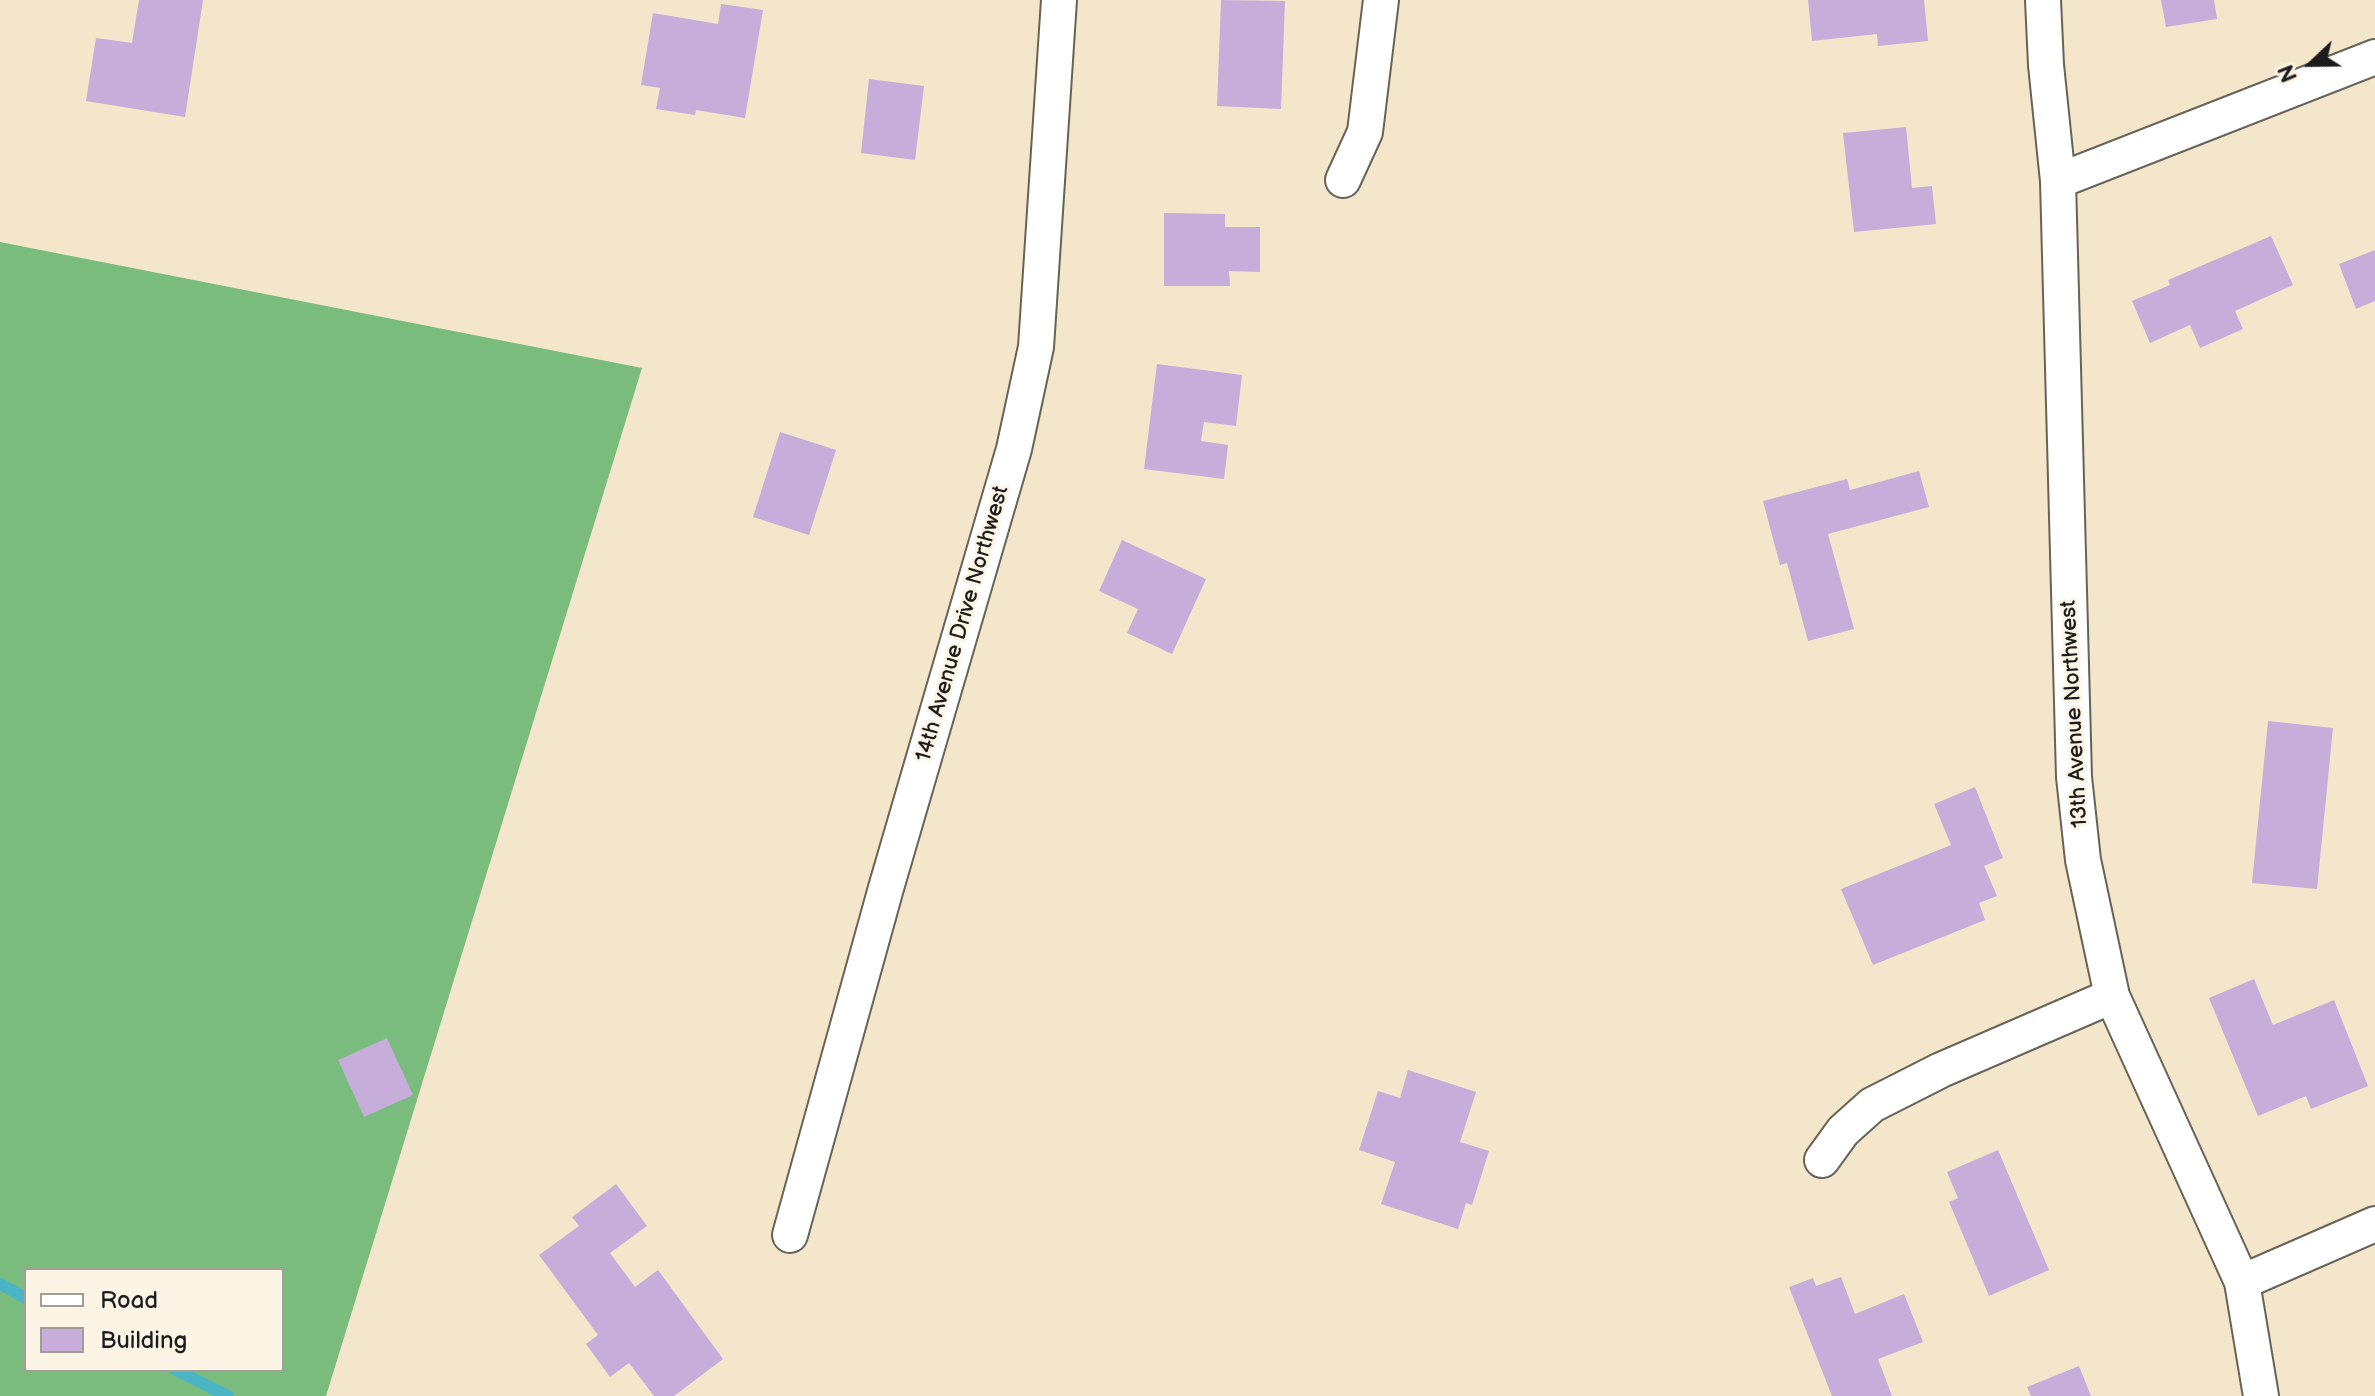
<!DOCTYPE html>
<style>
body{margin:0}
#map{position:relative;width:2375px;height:1396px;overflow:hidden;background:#f4e6cb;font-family:"Balsamiq Sans",sans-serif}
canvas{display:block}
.legend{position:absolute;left:24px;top:1268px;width:260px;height:104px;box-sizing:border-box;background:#fcf5e5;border:2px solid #a29e95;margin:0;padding:10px 14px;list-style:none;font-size:24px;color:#1c1c1c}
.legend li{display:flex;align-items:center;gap:16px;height:40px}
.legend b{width:40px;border:2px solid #a29e95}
.north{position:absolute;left:2271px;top:24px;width:80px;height:80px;-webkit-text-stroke:6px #fcf5e5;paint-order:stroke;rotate:248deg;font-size:22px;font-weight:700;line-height:32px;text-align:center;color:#1c1c1c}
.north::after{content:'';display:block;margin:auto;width:28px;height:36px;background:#1c1c1c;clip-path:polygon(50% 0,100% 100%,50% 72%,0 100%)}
</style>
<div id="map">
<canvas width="2375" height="1396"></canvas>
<ul class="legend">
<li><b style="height:10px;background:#fff"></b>Road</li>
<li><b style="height:22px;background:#c7add9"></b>Building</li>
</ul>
<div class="north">N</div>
</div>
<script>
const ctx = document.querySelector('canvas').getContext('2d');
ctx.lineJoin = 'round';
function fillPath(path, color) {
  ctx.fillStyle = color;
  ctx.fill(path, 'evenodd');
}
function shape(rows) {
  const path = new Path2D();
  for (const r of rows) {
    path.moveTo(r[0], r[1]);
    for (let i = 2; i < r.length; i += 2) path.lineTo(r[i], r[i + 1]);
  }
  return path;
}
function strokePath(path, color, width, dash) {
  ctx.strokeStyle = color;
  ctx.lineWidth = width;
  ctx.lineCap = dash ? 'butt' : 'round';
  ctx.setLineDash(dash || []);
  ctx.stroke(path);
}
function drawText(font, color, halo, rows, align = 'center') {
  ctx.font = font + ' "Balsamiq Sans",sans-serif';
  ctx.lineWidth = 6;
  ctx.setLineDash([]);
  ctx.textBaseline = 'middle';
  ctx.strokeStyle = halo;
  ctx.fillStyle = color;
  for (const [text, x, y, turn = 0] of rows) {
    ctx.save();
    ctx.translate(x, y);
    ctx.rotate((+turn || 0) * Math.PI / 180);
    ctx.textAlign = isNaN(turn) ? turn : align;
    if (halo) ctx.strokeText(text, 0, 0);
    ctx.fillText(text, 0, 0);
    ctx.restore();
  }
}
fillPath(shape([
 [0,242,642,368,326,1396,0,1396],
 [26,1270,282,1270,282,1370,26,1370]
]), '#7abc7d');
strokePath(shape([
 [0,1284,26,1298],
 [176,1370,228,1396]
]), '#4ab6c5', 12);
fillPath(shape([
 [139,0,203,0,185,117,86,101,96,38,132,43],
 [1221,0,1285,1,1281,109,1217,106],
 [1808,0,1924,0,1928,41,1878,46,1877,34,1812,41],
 [2161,0,2214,0,2217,19,2166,27],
 [721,4,763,10,745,118,696,110,695,115,656,109,660,88,641,85,653,13,718,24],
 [869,79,924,86,915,160,861,153],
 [1906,127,1912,188,1932,186,1936,224,1854,232,1843,133],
 [1164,213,1225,214,1225,227,1260,227,1260,272,1229,271,1230,286,1164,286],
 [2271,236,2293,285,2235,311,2243,329,2200,348,2190,325,2150,343,2132,301,2170,285,2168,280],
 [2375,250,2375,301,2356,309,2339,264],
 [1157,364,1242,375,1236,426,1204,422,1201,441,1228,445,1224,479,1144,469],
 [780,432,836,450,809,535,753,517],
 [1919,471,1929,507,1828,534,1854,629,1808,641,1787,563,1780,565,1763,501,1847,479,1850,490],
 [1122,540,1206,579,1172,654,1127,633,1138,609,1099,591],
 [2268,721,2333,728,2317,889,2252,883],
 [1975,787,2003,858,1984,866,1997,896,1979,903,1985,920,1873,965,1841,889,1951,845,1934,804],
 [2254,979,2273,1025,2334,1000,2368,1086,2311,1109,2306,1096,2258,1116,2209,998],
 [387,1038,413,1095,364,1117,338,1060],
 [1408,1070,1476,1092,1460,1142,1489,1151,1472,1205,1466,1203,1458,1229,1381,1204,1395,1162,1359,1150,1378,1091,1400,1098],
 [1998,1150,2049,1270,1989,1296,1949,1202,1958,1198,1947,1172],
 [616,1184,647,1226,610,1253,635,1287,658,1270,723,1359,674,1396,654,1396,629,1363,610,1377,586,1344,598,1335,539,1255,579,1226,572,1217],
 [1841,1277,1855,1314,1904,1294,1923,1342,1878,1359,1892,1396,1832,1396,1789,1287,1813,1278,1816,1286],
 [2079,1366,2091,1396,2031,1396,2027,1387]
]), '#c7add9');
const street = shape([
 [2043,0,2046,65,2058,181,2074,777,2083,860,2112,996,2242,1282,2261,1396],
 [1343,180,1365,132,1381,0],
 [2058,181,2375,57],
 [1822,1160,1843,1131,1872,1105,1941,1070,2112,996],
 [790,1235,886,888,1014,449,1036,347,1059,0],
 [2242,1282,2375,1224]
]);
strokePath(street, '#686359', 38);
strokePath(street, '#fff', 34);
drawText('22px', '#1c1c1c', '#fcf5e5', [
 ["14th Avenue Drive Northwest",963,624,-74],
 ["13th Avenue Northwest",2075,714,-93]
]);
</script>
